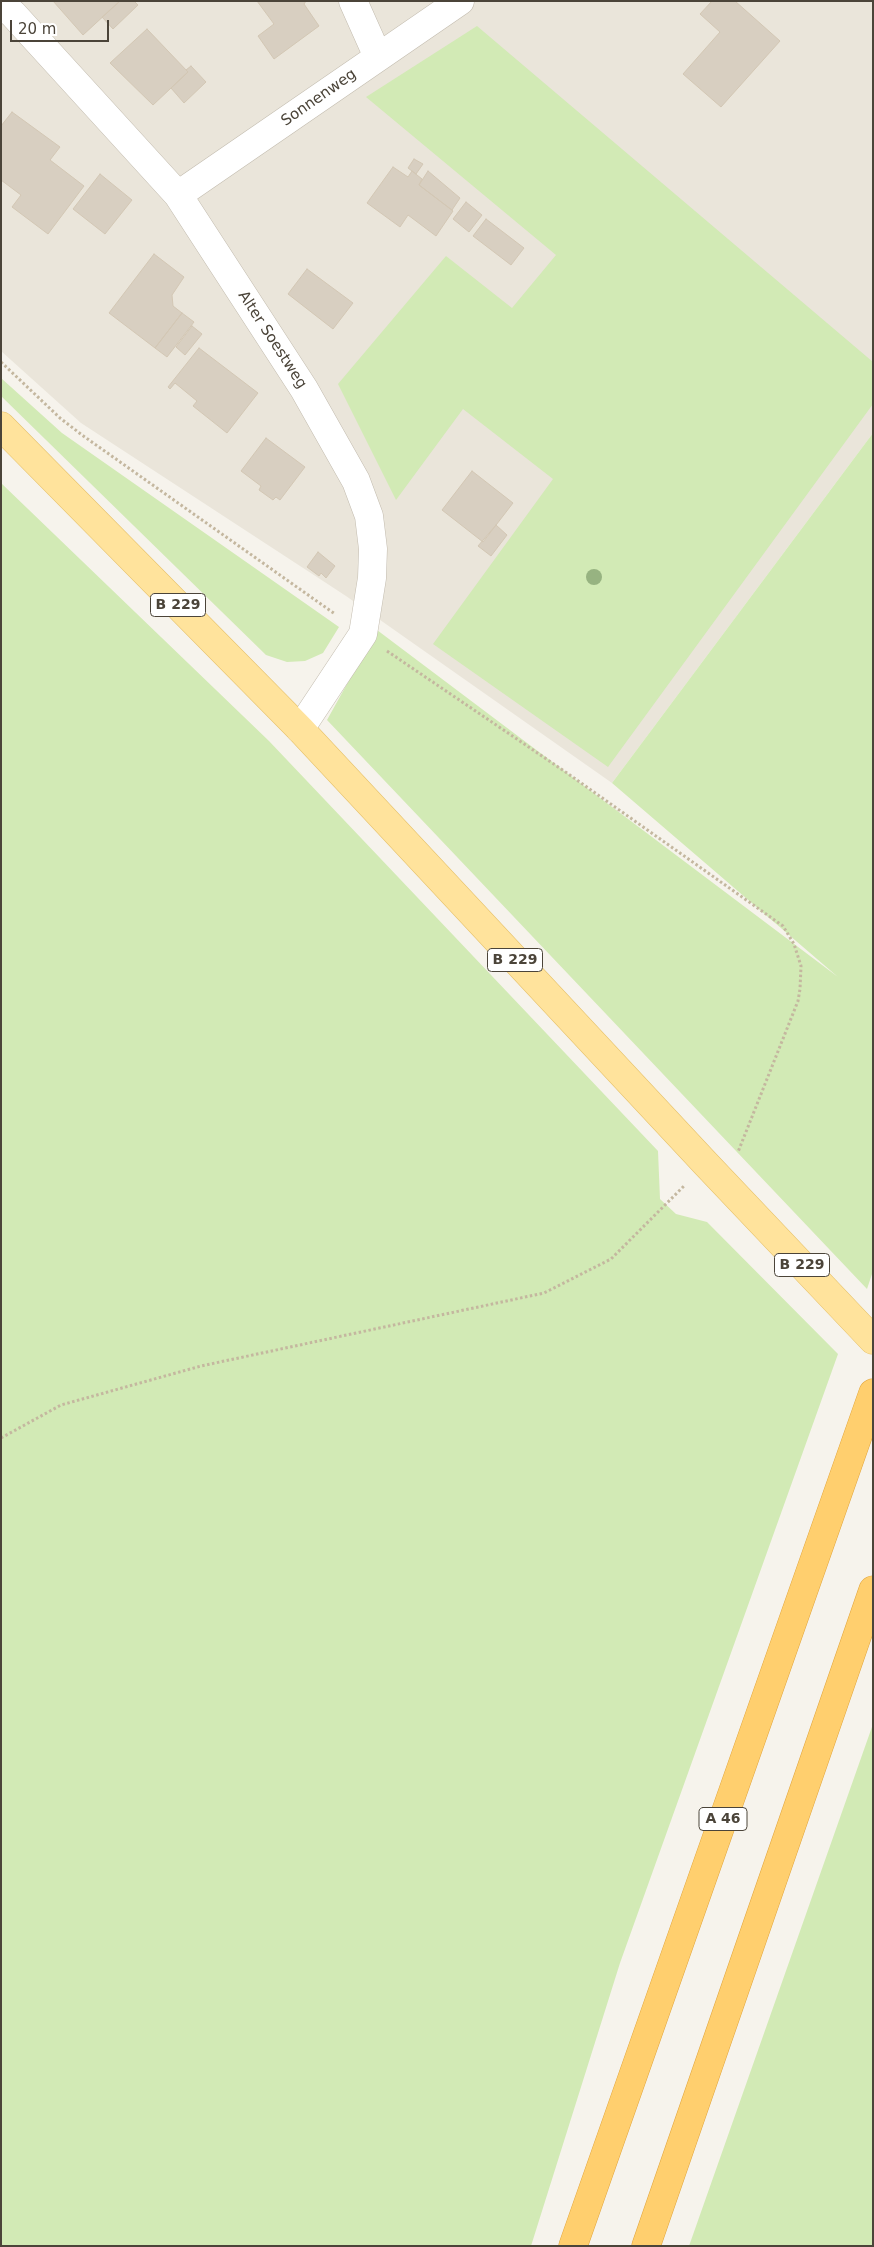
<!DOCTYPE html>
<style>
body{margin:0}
#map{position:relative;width:874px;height:2247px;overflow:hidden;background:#f6f3ec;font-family:"DejaVu Sans",sans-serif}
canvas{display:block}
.frame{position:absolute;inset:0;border:2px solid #4b4439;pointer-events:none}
.scale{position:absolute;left:10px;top:20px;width:99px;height:22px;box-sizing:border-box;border:2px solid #4b4439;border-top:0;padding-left:6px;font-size:15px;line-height:18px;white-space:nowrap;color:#4b4439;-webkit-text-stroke:4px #fff;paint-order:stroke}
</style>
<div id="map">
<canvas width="874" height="2247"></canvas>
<div class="frame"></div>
<div class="scale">20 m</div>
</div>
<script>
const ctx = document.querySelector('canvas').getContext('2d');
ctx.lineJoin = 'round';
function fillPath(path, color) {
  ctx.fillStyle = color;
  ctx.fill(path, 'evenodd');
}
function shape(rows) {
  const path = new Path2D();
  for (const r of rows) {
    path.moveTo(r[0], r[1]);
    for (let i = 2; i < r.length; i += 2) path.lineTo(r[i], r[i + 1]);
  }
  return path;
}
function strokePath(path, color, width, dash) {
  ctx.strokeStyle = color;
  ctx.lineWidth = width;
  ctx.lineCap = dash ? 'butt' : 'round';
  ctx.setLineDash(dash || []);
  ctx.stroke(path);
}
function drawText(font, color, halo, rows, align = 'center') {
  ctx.font = font + ' "DejaVu Sans",sans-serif';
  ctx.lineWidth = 5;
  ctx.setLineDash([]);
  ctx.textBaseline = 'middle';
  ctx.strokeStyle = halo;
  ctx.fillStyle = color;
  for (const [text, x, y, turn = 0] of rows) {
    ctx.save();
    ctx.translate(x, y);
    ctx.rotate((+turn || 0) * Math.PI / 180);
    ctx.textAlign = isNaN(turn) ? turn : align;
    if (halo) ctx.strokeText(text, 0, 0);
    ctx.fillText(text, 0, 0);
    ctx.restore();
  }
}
fillPath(shape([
 [1,1,873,1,873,433,612,783,346,596,81,423,1,351]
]), '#eae5da');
fillPath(shape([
 [477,26,873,362,873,404,608,767,433,644,553,479,463,409,396,500,338,384,446,256,512,308,556,255,366,97],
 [1,378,62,433,339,627,323,653,305,661,287,662,266,655,1,396],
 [873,433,873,1271,867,1289,327,720,377,630,838,977,612,783],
 [1,483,269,741,658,1151,660,1199,676,1214,707,1222,838,1354,620,1963,531,2246,1,2246],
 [873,1724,873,2246,689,2246]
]), '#d2eab5');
const building = shape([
 [53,1,120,1,83,35,53,1],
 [120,1,134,1,138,5,113,29,102,17,120,1],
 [257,1,306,1,304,4,319,26,274,59,258,36,274,24,257,1],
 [712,1,735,1,780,41,721,107,683,74,720,32,700,14,712,1],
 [147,29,188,72,153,105,110,63,147,29],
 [191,66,206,82,184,103,171,88,188,72,186,70,191,66],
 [12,112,60,147,50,160,84,186,48,234,12,207,21,195,1,180,1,126,12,112],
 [414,159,423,164,416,174,408,168,414,159],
 [393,167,408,177,412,171,422,179,419,185,453,211,436,236,408,215,400,227,367,203,393,167],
 [428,171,460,198,452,210,419,185,428,171],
 [100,174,132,200,105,234,73,209,100,174],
 [466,202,482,215,469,232,453,219,466,202],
 [486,219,524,248,511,265,473,236,486,219],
 [154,254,184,277,172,295,173,306,182,313,155,348,109,313,154,254],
 [307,269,353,303,333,329,288,294,307,269],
 [182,313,194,322,167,357,155,348,182,313],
 [192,326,202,334,185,355,176,347,192,326],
 [199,348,258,393,227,433,193,406,197,401,175,383,170,389,168,387,199,348],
 [266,438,305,467,280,500,276,497,273,500,259,490,261,486,241,471,266,438],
 [472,471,513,503,483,542,442,510,472,471],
 [496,525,507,535,491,556,478,546,496,525],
 [318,552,335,566,326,578,321,573,319,576,307,567,318,552]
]);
fillPath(building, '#d8cfc1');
strokePath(building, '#d3c7b4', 1);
const street = shape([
 [353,1,378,57],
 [1,4,13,14,178,195,304,389,356,481,369,516,373,549,372,578,363,634,300,729],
 [178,195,460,1]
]);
const primary = shape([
 [1,426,300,729,706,1164,873,1340]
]);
const highway = shape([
 [573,2246,873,1393],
 [646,2246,873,1590]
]);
strokePath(street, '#c2bbae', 29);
strokePath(primary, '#e6c16a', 29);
strokePath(highway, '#e0a43c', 29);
strokePath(shape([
 [1,362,60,418,82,435,335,614],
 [387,651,567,773,783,926,794,944,801,966,800,989,798,1001,738,1152],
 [1,1438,61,1405,201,1366,544,1293,611,1259,684,1186]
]), '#c4b79f', 3, [2.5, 2.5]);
strokePath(street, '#fff', 28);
strokePath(primary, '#ffe39c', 28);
strokePath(highway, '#ffcf6e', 28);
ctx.fillStyle = '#97b381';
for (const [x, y] of [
 [594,577]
]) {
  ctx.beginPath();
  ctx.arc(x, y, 8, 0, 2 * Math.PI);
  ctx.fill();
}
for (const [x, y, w] of [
 [178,605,55],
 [515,960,55],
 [802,1265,55],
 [723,1819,48]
]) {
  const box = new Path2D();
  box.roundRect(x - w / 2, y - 11.5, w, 23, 4);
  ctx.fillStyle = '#fff';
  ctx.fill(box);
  strokePath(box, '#4b4439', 1);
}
drawText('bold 14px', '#4b4439', null, [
 ["B 229",178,605],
 ["B 229",515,960],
 ["B 229",802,1265],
 ["A 46",723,1819]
]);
drawText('15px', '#4b4439', '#fff', [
 ["Sonnenweg",319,98,-35],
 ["Alter Soestweg",272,340,57]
]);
</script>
